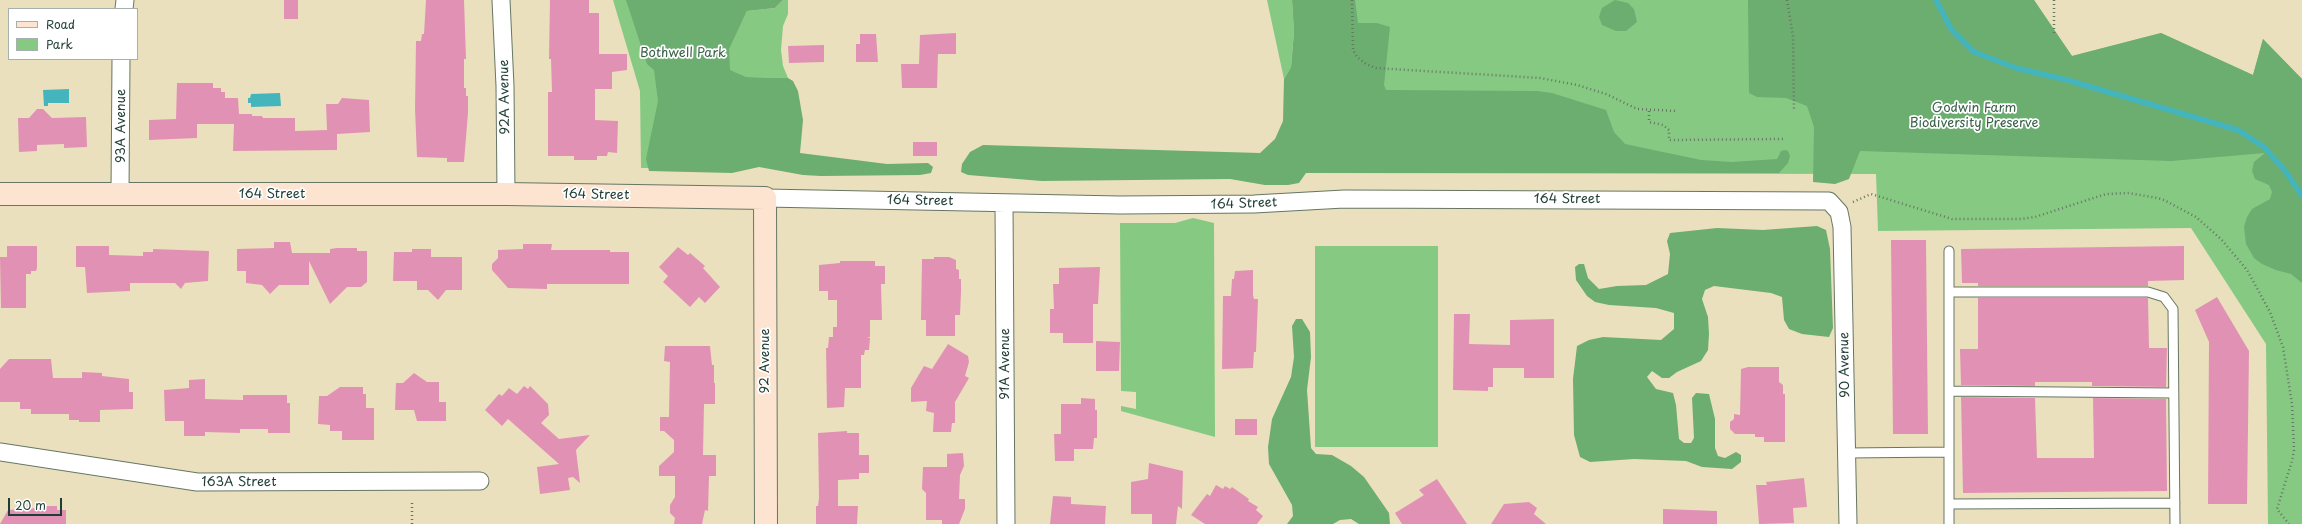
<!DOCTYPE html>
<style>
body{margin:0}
#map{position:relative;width:2302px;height:524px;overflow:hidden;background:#eae0bd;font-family:"Playpen Sans",sans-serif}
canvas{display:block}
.legend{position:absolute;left:8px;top:8px;width:130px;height:52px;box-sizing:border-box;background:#fff;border:1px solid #a5b1ae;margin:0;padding:5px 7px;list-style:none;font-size:12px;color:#1f3d34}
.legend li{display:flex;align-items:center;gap:8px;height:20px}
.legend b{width:20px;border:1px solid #a5b1ae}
.scale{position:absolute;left:8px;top:498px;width:54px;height:18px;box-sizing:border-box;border:2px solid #1f3d34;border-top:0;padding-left:5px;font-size:12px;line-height:14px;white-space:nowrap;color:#1f3d34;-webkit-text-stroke:3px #fff;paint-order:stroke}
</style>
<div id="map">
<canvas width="2302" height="524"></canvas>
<ul class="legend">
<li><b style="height:5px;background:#fde4d0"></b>Road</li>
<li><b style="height:11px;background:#86c982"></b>Park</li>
</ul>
<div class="scale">20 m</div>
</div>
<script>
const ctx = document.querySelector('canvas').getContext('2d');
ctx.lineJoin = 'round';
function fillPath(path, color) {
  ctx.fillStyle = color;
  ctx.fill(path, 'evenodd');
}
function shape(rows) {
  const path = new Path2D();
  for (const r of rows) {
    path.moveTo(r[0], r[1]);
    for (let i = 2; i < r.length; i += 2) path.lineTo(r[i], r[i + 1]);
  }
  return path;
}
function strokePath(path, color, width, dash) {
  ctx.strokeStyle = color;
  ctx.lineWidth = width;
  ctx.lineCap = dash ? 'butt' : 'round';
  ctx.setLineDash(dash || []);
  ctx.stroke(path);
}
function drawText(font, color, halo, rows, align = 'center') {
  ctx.font = font + ' "Playpen Sans",sans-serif';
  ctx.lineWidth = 3.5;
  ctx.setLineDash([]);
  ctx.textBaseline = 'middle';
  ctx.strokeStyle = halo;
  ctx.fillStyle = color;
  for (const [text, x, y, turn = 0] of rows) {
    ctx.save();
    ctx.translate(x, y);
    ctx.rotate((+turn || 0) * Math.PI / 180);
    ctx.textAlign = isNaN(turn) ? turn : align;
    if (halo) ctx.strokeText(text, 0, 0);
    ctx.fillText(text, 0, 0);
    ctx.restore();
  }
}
fillPath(shape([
 [613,0,733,0,734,37,747,11,775,8,783,0,788,0,788,14,783,26,781,50,783,66,788,78,745,77,734,72,735,168,641,168,640,91],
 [1267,0,1292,0,1294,32,1291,67,1284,79],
 [1305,0,2034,0,2072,56,2161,33,2253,75,2263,39,2302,79,2302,524,2268,524,2266,344,2191,228,1878,231,1876,174,1306,173],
 [1193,218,1214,223,1215,437,1121,411,1121,406,1136,409,1136,392,1121,391,1120,223,1175,223],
 [1315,246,1438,246,1438,447,1315,447]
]), '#86c982');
fillPath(shape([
 [626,0,783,0,775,8,747,11,729,49,730,70,746,77,788,78,793,81,798,91,803,120,800,153,887,164,928,163,933,167,931,173,920,175,821,176,803,175,759,167,732,173,649,171,646,159,658,101,654,70,647,64],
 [1292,0,1355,0,1358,23,1377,23,1390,27,1384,85,1386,90,1537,91,1552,93,1606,110,1614,132,1625,144,1701,160,1732,162,1777,159,1781,151,1785,150,1788,151,1790,156,1788,163,1779,173,1306,173,1299,183,1288,185,1265,185,1230,179,1042,181,968,175,961,172,962,164,970,152,983,145,1260,153,1275,139,1283,121,1284,79,1291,67,1294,32],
 [1615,0,1628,3,1634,9,1637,22,1626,31,1616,31,1602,25,1599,17,1602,8],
 [1748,0,2034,0,2072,56,2161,33,2253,75,2263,39,2302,79,2302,283,2291,274,2276,270,2262,264,2254,258,2246,244,2244,227,2247,217,2252,209,2270,199,2272,192,2269,185,2255,179,2252,171,2254,162,2265,153,2171,161,1860,151,1849,179,1835,184,1813,182,1814,127,1807,106,1786,98,1757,97,1749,93],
 [1817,226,1826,230,1830,249,1833,328,1829,337,1802,334,1789,329,1784,320,1782,297,1771,293,1714,286,1705,290,1702,299,1708,317,1709,334,1708,350,1701,361,1677,372,1669,378,1662,378,1652,371,1647,377,1656,389,1673,393,1676,405,1679,439,1684,443,1691,443,1694,438,1692,398,1696,393,1709,394,1715,419,1715,448,1718,456,1725,458,1736,452,1741,455,1741,462,1732,469,1702,467,1686,461,1634,459,1590,462,1580,457,1574,435,1573,379,1577,346,1589,340,1603,337,1661,340,1674,329,1674,313,1656,308,1609,305,1595,302,1587,296,1576,280,1575,267,1579,264,1584,264,1588,278,1599,289,1617,286,1646,285,1668,274,1670,254,1667,241,1670,233,1717,228,1763,230],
 [1296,319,1302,319,1310,332,1311,357,1307,390,1311,448,1316,454,1332,455,1351,466,1364,477,1389,513,1390,524,1359,524,1351,519,1340,520,1333,524,1287,524,1293,516,1292,505,1269,464,1268,447,1272,419,1291,377,1294,357,1292,326]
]), '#6cad70');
fillPath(shape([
 [69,89,69,103,48,103,48,106,44,106,43,90],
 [280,93,281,106,251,107,251,103,248,103,248,98,250,98,251,94]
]), '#45b5bd');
strokePath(shape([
 [1936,0,1951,29,1974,52,2016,68,2067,80,2238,130,2264,147,2286,172,2302,196]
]), '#45b5bd', 5.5);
fillPath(shape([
 [284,0,298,0,298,19,284,19],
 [426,0,464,0,466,59,464,59,464,88,466,88,466,96,468,96,468,113,464,162,447,162,447,158,417,157,415,109,416,41,421,41,422,34,424,34],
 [550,0,589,0,589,13,599,13,599,54,627,54,627,70,612,72,612,89,595,89,595,120,618,121,617,153,608,152,607,156,597,156,597,160,574,160,574,156,548,156,548,92,552,92,551,59,549,59],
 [956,33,956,54,938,54,937,88,902,88,901,64,919,64,920,35],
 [860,34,876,34,878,62,856,62,856,44,860,44],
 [824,45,824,62,789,63,788,46],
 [177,83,213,83,213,88,221,88,221,92,225,92,225,98,238,98,239,114,252,114,252,116,262,116,263,118,295,118,295,131,327,130,326,104,338,104,342,98,369,100,370,132,337,134,337,150,233,151,234,124,197,124,197,138,149,140,149,120,176,119],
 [37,109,43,109,52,118,86,117,87,147,64,148,64,144,37,145,37,151,19,152,18,118,29,118],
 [913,142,937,142,937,156,913,156],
 [1891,240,1926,240,1928,434,1893,434],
 [274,242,290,242,292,253,330,253,330,249,337,248,357,248,357,251,367,251,367,282,361,287,347,287,330,304,309,261,309,285,279,285,270,294,262,285,246,283,246,271,237,271,237,249,274,248],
 [523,244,552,244,551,250,610,250,610,252,629,252,629,284,547,284,547,289,508,288,492,270,492,264,498,258,498,250,523,249],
 [7,246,37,246,37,268,36,271,31,271,31,274,26,274,26,308,1,308,0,257,7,257],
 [76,246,109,246,109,255,143,256,143,252,153,252,153,249,209,251,208,281,185,283,181,289,175,283,130,283,130,291,87,293,85,267,76,267],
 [2184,246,2184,280,2148,281,2148,286,1978,286,1978,283,1962,283,1961,249],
 [678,247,688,255,690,253,705,266,703,268,720,287,705,303,699,297,690,307,663,282,668,276,659,267],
 [412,249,431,249,431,257,462,257,462,290,446,290,438,300,428,290,417,290,417,281,393,281,394,252,412,252],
 [934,257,949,257,956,260,956,269,959,270,959,279,961,279,961,292,960,315,955,315,955,336,926,336,926,320,921,320,922,259,934,259],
 [840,261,875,261,875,266,885,266,885,284,881,284,882,320,870,320,870,337,867,337,870,338,869,350,865,350,864,355,861,355,861,388,845,388,844,407,827,408,826,348,828,348,829,337,833,337,833,327,837,327,837,300,828,300,828,291,819,291,819,265,840,263],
 [1100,267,1098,304,1093,304,1093,343,1063,343,1063,333,1050,333,1050,309,1054,309,1053,284,1059,284,1059,268],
 [1253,270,1253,295,1254,299,1258,299,1256,352,1254,352,1253,368,1222,369,1223,296,1231,296,1232,279,1234,279,1235,271],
 [2217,297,2249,351,2247,504,2208,504,2209,342,2195,310],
 [1978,298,2148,298,2149,348,2167,348,2166,387,2092,386,2092,382,2035,382,2035,386,1961,385,1960,349,1978,349],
 [1454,314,1470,314,1469,344,1510,345,1510,320,1554,319,1554,378,1524,378,1524,368,1493,368,1493,387,1488,387,1488,391,1453,390],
 [1096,341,1120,342,1119,371,1096,371],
 [948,344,968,356,969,362,965,376,969,378,955,402,955,423,952,423,951,432,933,432,934,413,926,411,927,401,911,402,911,388,924,366,932,369],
 [665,346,710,346,712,365,714,365,714,383,715,383,715,404,704,404,703,455,716,455,716,476,709,476,708,511,705,510,702,524,674,524,675,518,670,513,670,505,675,497,675,476,659,476,659,466,674,452,674,440,664,431,660,431,660,417,669,417,670,362,664,361],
 [9,359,51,359,53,378,82,378,82,372,102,373,102,376,129,379,129,392,133,392,133,409,100,410,100,422,79,422,79,420,69,420,69,414,31,414,31,409,20,409,20,402,0,402,0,369],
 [1748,367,1779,367,1779,382,1783,385,1783,394,1785,394,1785,442,1764,442,1764,437,1755,437,1755,434,1735,434,1730,429,1730,422,1734,419,1734,414,1740,415,1741,369],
 [414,373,427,382,439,382,439,402,446,402,446,421,417,421,414,410,395,410,396,383,403,383],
 [205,379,205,399,243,400,243,395,287,395,287,403,290,403,290,433,268,433,268,429,240,429,240,433,205,432,205,436,184,436,184,421,165,421,164,390,189,388,189,380],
 [524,386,528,389,530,386,548,404,549,415,541,423,559,439,590,435,576,450,580,483,573,477,568,478,570,490,540,494,537,467,559,464,508,419,502,426,485,410,499,394,502,396,509,388,517,394],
 [340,387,363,387,363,394,366,394,366,408,374,408,374,440,342,440,342,431,330,431,330,425,318,424,319,396,327,396],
 [1961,397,2035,398,2037,458,2094,458,2093,398,2166,399,2167,491,1963,493],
 [1081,398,1095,399,1095,410,1097,410,1097,438,1094,438,1093,449,1074,449,1074,461,1055,461,1054,434,1061,434,1061,404,1081,404],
 [1235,419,1257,419,1257,435,1235,435],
 [847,431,847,433,859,433,859,455,869,455,869,473,859,473,859,479,838,480,838,506,858,506,857,524,816,524,816,506,818,506,819,498,818,433],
 [963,453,964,466,960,475,959,499,965,499,965,509,959,524,942,524,942,520,926,520,926,493,922,489,923,467,947,467,947,454],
 [1149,463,1183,471,1182,509,1178,506,1176,524,1152,524,1152,514,1131,514,1131,482,1148,479],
 [1804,478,1807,507,1793,508,1794,523,1759,524,1756,485,1767,485,1766,482],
 [1437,479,1467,524,1402,524,1395,513,1424,495,1419,490],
 [1216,485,1223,489,1225,486,1230,489,1232,487,1249,499,1248,501,1258,507,1256,510,1263,516,1257,524,1205,524,1191,515,1207,494,1210,496],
 [1053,496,1071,497,1071,504,1106,506,1105,524,1050,524],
 [1529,502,1537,508,1534,514,1546,524,1491,524,1504,504],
 [37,506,57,506,57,510,66,510,66,524,0,524,8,510,37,508],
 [1663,509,1717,511,1717,524,1663,524]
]), '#e192b4');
const lane = shape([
 [1949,251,1949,524],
 [1949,292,2148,292,2164,297,2173,309,2175,524],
 [1949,391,2173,393],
 [1847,453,1949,452],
 [1949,504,2175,503]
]);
const street = shape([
 [501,0,505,86,506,194],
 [124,9,125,0],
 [120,193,121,59],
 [765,198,1120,205,1254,204,1344,199,1829,201,1839,212,1842,227,1848,524],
 [1004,203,1006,524],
 [0,452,197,482,480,481]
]);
const secondary = shape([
 [0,194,506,194,765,198,766,524]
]);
strokePath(lane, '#667664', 11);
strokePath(street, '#667664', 19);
strokePath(secondary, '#667664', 24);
strokePath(shape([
 [1352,0,1353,50,1357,57,1366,64,1376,68,1540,78,1577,85,1606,94,1637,109,1677,111],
 [1787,0,1793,36,1794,111],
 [2054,0,2054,35],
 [1649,111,1649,122,1663,125,1669,130,1669,140,1783,139],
 [1853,202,1871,194,1952,219,2021,219,2035,217,2106,194,2129,193,2162,199,2196,217,2221,239,2247,270,2270,312,2283,347,2292,404,2294,450,2292,461,2277,509,2289,524],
 [412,524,412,503]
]), '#667664', 2.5, [1, 3]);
strokePath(lane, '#fff', 9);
strokePath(street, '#fff', 17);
strokePath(secondary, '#fde4d0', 22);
drawText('13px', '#396048', '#fff', [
 ["Bothwell Park",683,53],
 ["Godwin Farm",1974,108],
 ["Biodiversity Preserve",1974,123]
]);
drawText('13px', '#1f3d34', '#fff', [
 ["92A Avenue",505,97,-91],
 ["93A Avenue",121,126,-90],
 ["164 Street",272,194],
 ["164 Street",596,195,1],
 ["164 Street",1567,199],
 ["164 Street",920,201,1],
 ["164 Street",1244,204,-2],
 ["92 Avenue",765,361,-90],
 ["91A Avenue",1005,364,-90],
 ["90 Avenue",1845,365,-91],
 ["163A Street",239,482]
]);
</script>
